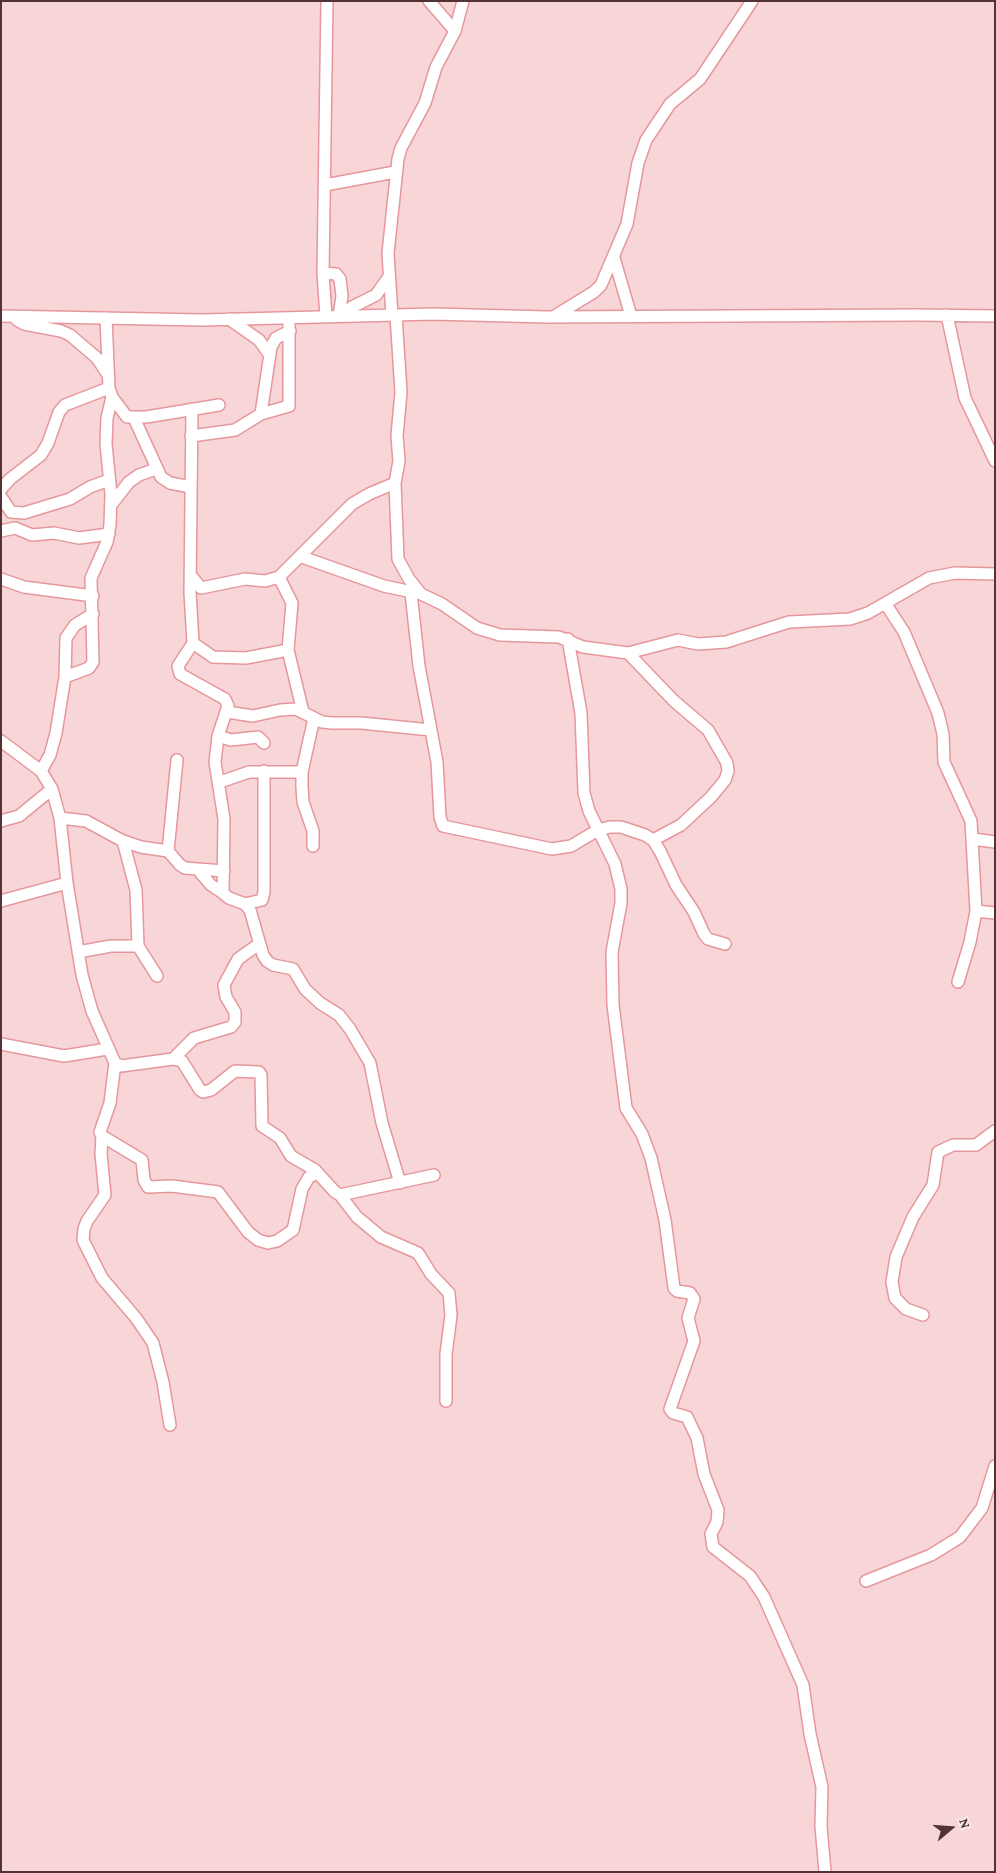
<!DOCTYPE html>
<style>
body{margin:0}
#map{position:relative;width:996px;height:1873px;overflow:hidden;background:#f8d6d7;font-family:"Crimson Pro",serif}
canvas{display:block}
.frame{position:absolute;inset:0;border:2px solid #523234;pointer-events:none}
.north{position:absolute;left:926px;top:1803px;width:50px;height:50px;-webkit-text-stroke:4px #f9e8e9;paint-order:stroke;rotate:72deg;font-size:14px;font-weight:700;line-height:20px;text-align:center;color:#523234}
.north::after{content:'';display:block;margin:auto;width:18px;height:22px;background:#523234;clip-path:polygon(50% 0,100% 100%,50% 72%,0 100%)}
</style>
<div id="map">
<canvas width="996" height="1873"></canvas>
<div class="frame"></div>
<div class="north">N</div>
</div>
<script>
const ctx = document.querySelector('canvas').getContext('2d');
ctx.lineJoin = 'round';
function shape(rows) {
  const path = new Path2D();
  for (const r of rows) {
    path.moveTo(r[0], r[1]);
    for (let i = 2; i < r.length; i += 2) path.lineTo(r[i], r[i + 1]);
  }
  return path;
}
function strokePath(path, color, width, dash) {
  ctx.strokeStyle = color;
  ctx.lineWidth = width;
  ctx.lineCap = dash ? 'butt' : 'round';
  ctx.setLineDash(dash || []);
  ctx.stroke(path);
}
const minor = shape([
 [429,1,455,31],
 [325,185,395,172],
 [614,258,631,316],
 [323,273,336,274,340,279,342,296,339,316],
 [392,315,388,253,398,159,401,148,425,103,436,67,455,31,463,1],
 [396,315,401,392,397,436,399,461,395,483,398,559,409,579,421,594,442,604,477,628,500,635,559,637,583,647,628,653,678,640,698,644,726,642,789,622,850,619,868,613,929,578,955,573,995,574],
 [947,315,965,398,995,461],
 [1,316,202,320,434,314,547,317,916,315,995,316],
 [343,316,352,307,376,295,388,278],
 [326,317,323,273,327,1],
 [553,317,594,292,601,285,627,224,638,163,646,140,670,104,700,79,752,1],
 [106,318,109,388,112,397,127,417,146,417,219,405],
 [229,319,259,340,269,354],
 [17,320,24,324,61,331,70,335,97,358,108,375],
 [192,409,190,592,193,643,178,666,180,674,225,699,228,706,218,736,215,762,224,819,223,893,229,898,245,904,250,910,263,955,267,961,273,965,293,969,305,989,320,1003,339,1015,350,1029,370,1063,382,1123,400,1183],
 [261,414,271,347,276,338,290,331],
 [134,418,161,477,170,483,191,487],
 [191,436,235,430,261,414,289,406,289,318],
 [1,489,10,479,41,455,48,443,59,412,65,405,109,388],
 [1,497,11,512,24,513,70,499,90,487,109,480],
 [111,505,129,482,139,475,156,469],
 [1,531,15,528,32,535,54,533,79,538,109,534],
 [302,557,384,586,417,593],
 [192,577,201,588,245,579,265,581,279,577,352,504,369,494,395,483],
 [279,577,292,603,288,650,303,712],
 [1,579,24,587,93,596],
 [411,593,419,666,437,762,440,817,443,826,552,849,571,846,598,830,610,827,621,827,645,835,653,840,660,851,676,885,694,912,704,934,708,939,725,944],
 [885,603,904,632,938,713,943,734,944,762,971,821,976,911,970,942,958,982],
 [568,639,581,713,584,793,589,811,615,864,621,889,621,903,612,952,613,1005,626,1108,642,1134,651,1158,665,1220,674,1288,677,1291,690,1293,694,1299,688,1318,694,1341,670,1409,673,1413,687,1417,697,1438,704,1474,718,1510,717,1522,711,1534,713,1547,750,1576,764,1597,803,1685,810,1734,822,1787,821,1826,825,1872],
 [193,643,213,657,246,658,288,650],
 [628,653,674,701,708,730,727,763,728,771,725,780,711,797,681,825,653,840],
 [65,677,66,638,75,625,93,614],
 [227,712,253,716,280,710,296,709,322,722,332,723,361,723,431,730],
 [218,736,231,740,258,737,264,743],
 [1,741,41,771,52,789,60,818,67,883,82,975,92,1011,115,1063,121,1066,173,1059,182,1061,200,1090,203,1092,211,1090,235,1071,259,1072,261,1075,262,1126,280,1138,291,1156,315,1170,335,1192,340,1195,434,1175],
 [41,771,50,755,56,733,65,677,89,668,93,662,91,578,107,542,110,525,111,494,106,444,107,418,112,397],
 [220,782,249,772,302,772],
 [60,818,86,821,123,841,141,847,168,851,180,865,185,868,224,871],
 [1,821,19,816,52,789],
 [973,839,995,842],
 [123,841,136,890,138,946],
 [313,846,313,831,303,802,302,787,302,772,314,718],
 [168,851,177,760],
 [198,870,211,885,223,893],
 [1,901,67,883],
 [245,904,262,900,264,892,264,771],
 [976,911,995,913],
 [78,952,111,946,138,946,157,976],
 [1,1044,64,1056,107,1049],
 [173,1059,194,1038,231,1027,235,1022,235,1012,226,997,224,985,238,959,259,944],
 [115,1063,110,1103,100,1132,102,1136,142,1160,144,1180,148,1187,172,1186,218,1192,248,1232,258,1240,268,1243,277,1241,293,1230,302,1189,309,1177,318,1173],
 [102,1136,101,1154,105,1195,87,1221,84,1229,83,1240,102,1278,136,1318,153,1343,163,1382,170,1425],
 [340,1195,357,1217,381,1237,418,1253,431,1274,449,1293,451,1315,446,1354,446,1401],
 [923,1315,906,1309,895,1298,892,1282,896,1257,913,1217,933,1185,938,1152,953,1145,976,1145,995,1131],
 [866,1581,931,1555,960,1537,982,1508,995,1466]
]);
strokePath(minor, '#e5979b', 14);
strokePath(minor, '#fff', 11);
</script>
